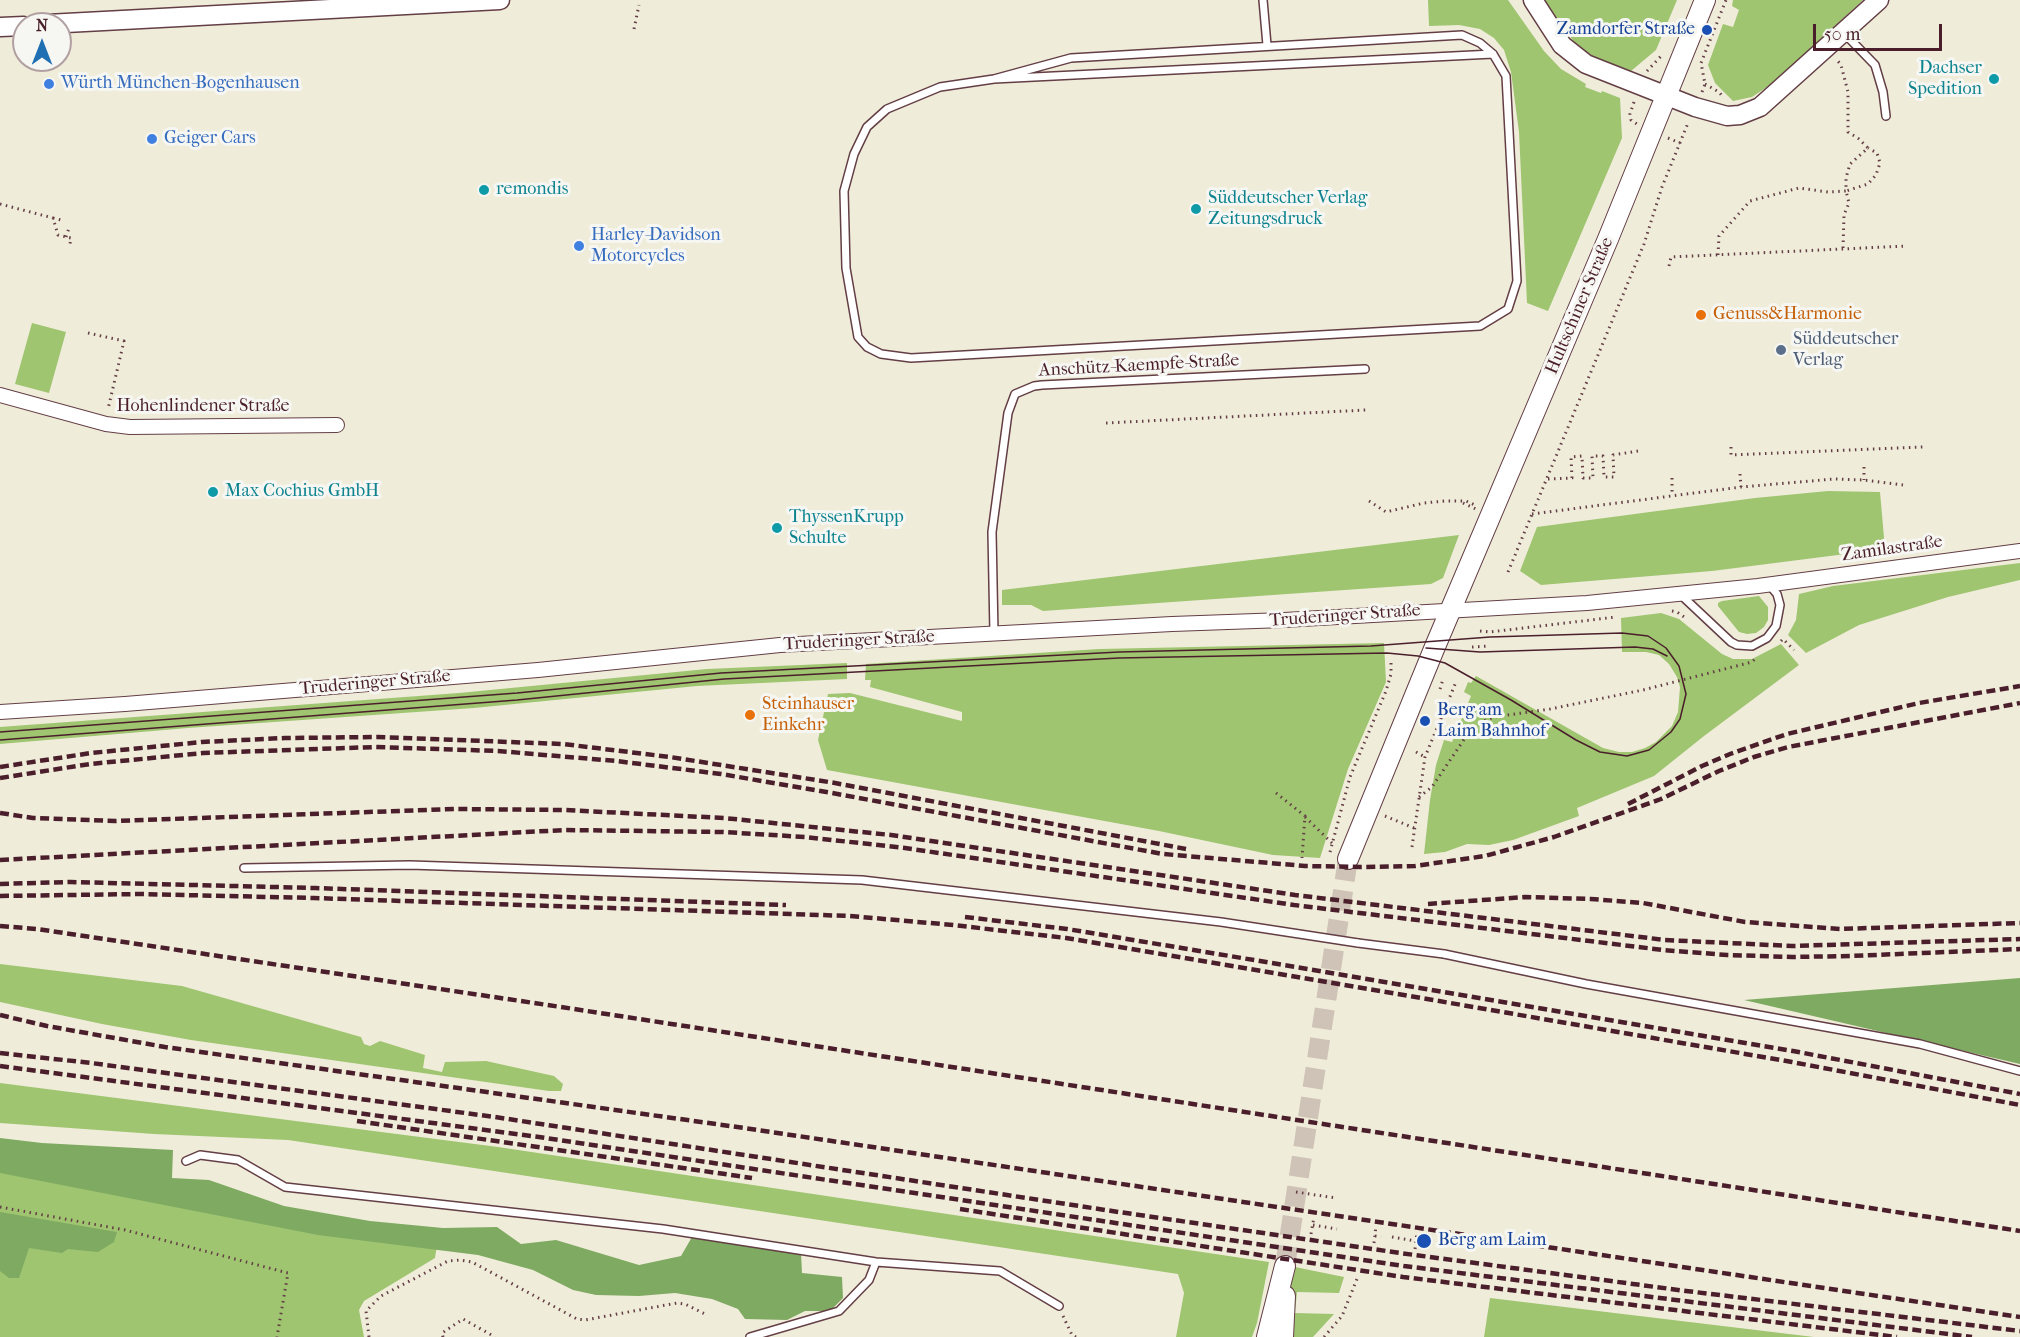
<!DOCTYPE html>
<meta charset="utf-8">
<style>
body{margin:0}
#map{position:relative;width:2020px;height:1337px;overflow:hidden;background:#f0ecda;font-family:"IM FELL French Canon",serif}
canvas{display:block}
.north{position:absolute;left:12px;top:12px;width:60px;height:60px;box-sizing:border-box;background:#f6f6f2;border:2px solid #b1a0a2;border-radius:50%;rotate:0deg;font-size:16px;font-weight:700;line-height:24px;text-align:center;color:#4a1f2b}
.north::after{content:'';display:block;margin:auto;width:21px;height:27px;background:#1f6fb2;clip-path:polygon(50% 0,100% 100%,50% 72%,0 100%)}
.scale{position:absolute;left:1813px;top:24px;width:129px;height:27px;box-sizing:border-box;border:3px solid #4a1f2b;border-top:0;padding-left:8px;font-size:18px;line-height:21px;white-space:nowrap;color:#4a1f2b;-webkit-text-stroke:4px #f6f6f2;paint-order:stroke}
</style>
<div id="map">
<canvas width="2020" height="1337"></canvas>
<div class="north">N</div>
<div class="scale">50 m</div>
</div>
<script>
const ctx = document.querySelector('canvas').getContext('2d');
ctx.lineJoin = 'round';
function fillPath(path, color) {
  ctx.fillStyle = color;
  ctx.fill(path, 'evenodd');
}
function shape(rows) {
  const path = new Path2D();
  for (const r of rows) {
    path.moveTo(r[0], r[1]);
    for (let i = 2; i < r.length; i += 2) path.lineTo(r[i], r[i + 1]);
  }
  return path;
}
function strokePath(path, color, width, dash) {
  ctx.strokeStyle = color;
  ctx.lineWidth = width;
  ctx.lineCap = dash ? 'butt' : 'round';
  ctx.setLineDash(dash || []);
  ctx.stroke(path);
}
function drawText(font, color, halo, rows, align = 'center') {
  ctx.font = font + ' "IM FELL French Canon",serif';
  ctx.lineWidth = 6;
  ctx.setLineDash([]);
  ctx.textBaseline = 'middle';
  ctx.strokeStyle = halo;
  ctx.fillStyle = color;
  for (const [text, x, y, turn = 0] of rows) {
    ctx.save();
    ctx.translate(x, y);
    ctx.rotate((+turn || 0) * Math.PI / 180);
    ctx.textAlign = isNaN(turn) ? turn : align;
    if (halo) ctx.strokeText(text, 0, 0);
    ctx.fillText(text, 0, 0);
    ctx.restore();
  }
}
fillPath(shape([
 [1428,0,1508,0,1544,51,1561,69,1586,84,1585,87,1601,93,1602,91,1620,98,1622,138,1548,311,1527,303,1519,132,1511,72,1504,50,1494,38,1480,29,1459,25,1429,26],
 [1542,0,1677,0,1656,50,1631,71,1582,52],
 [1733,0,1863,0,1773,83,1752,97,1733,101,1715,83,1708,65,1723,24,1733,27,1739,10,1732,6],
 [32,323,66,332,49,393,15,384],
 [1828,491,1880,492,1885,549,1712,571,1541,585,1520,571,1537,527,1755,498],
 [1459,535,1443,578,1431,584,1043,611,1031,605,1002,605,1002,590],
 [2020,563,2020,580,1948,597,1859,625,1806,653,1788,635,1796,620,1799,594,1833,586],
 [1759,596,1768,607,1768,620,1764,627,1756,633,1747,634,1739,632,1718,606,1718,603,1722,601],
 [1661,613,1679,619,1722,654,1733,659,1752,659,1781,644,1799,665,1704,736,1654,776,1577,808,1579,816,1513,840,1489,845,1467,844,1445,852,1424,854,1430,800,1436,765,1444,740,1452,742,1471,696,1464,692,1468,682,1471,683,1476,676,1603,748,1619,752,1632,752,1645,748,1656,742,1672,726,1678,712,1680,687,1677,677,1669,664,1659,655,1646,652,1622,652,1621,618],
 [1384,643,1386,682,1348,769,1320,858,1273,855,1159,831,827,770,818,740,828,694,850,693,962,721,962,712,870,687,871,680,865,680,866,664,1099,649],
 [847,663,847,679,697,686,474,708,188,728,0,744,0,727,459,693,707,669],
 [0,964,182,986,361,1037,364,1044,370,1046,380,1041,425,1055,423,1068,442,1072,445,1062,486,1061,554,1076,563,1084,561,1091,549,1091,191,1040,102,1024,0,1002],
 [0,1083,498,1147,1269,1262,1257,1323,1252,1337,1176,1337,1184,1293,1178,1274,288,1140,154,1134,0,1123],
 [0,1161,438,1238,435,1258,364,1301,359,1310,364,1337,0,1337],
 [1290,1266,1344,1277,1339,1293,1297,1292,1295,1313,1334,1314,1313,1337,1291,1337],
 [1490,1298,1814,1337,1484,1337]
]), '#9fc570');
fillPath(shape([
 [2020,978,2020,1064,1744,1000],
 [0,1138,42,1143,173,1150,172,1178,209,1180,284,1206,370,1221,443,1228,497,1227,521,1244,556,1240,639,1265,681,1256,692,1237,801,1253,802,1273,842,1277,843,1298,830,1311,805,1311,787,1320,745,1319,738,1309,712,1299,675,1293,639,1296,596,1295,573,1290,533,1270,478,1255,318,1235,0,1173],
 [0,1212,117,1232,114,1242,98,1252,68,1249,62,1253,29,1248,19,1278,9,1278,0,1271]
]), '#7faa62');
strokePath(shape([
 [1285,1266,1348,859]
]), '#cfc3b7', 20, [20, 10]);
const service = shape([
 [1263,0,1267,45],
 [1845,34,1875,65,1883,92,1886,116],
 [994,79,1071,58,1462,35,1480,43,1493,54,1506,76,1517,281,1508,309,1480,326,911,358,881,354,867,347,858,337,846,268,844,191,854,154,867,127,887,109,940,87,994,79,1493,54],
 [1681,595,1731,642,1737,645,1752,646,1767,638,1776,626,1780,605,1777,594,1770,586],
 [994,634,992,532,1008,413,1015,394,1034,386,1042,385,1365,369],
 [244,868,410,865,862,880,1221,922,1358,943],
 [1444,954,1586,984,1920,1044,2020,1071],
 [186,1161,200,1155,238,1160,285,1187,663,1229,876,1262,1000,1271,1059,1306],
 [750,1337,839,1311,869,1280,876,1262]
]);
const minor = shape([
 [0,395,106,424,130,427,337,425],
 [0,712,125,704,538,670,780,645,1172,624,1284,620,1587,603,1758,586,2020,551]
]);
const tertiary = shape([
 [1533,0,1562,45,1586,64,1695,107,1727,116,1740,115,1760,107,1879,0],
 [47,24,500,0],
 [0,27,24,26]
]);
const secondary = shape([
 [1348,859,1434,649,1608,239,1705,0],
 [1267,1337,1285,1266],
 [1283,1337,1285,1296]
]);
strokePath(service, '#633e45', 10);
strokePath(minor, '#633e45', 16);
strokePath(tertiary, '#633e45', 21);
strokePath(secondary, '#633e45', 22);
strokePath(shape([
 [634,29,639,5],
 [1647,71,1663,54],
 [1705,84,1719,92,1723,97],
 [1702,92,1705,84,1701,63,1726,0],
 [1634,102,1630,114,1631,120,1637,124],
 [1668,138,1680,143],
 [0,204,53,218,58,235,71,238,70,244],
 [53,218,61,220],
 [66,237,69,228],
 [1843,248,1844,215,1849,203,1846,191,1868,184,1876,175,1880,163,1877,153,1868,148],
 [1718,255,1719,236,1750,201,1799,188,1828,192,1846,191,1846,178,1850,164,1868,148,1859,139,1848,132,1848,92,1841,65,1837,60],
 [1669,266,1671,257,1906,246],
 [88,333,124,341,108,409],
 [1106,423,1366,410],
 [1731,447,1731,455,1923,447],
 [1864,467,1864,480],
 [1740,474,1741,487],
 [1672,478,1672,496],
 [1548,479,1572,478,1571,457,1582,456,1583,478,1593,478,1592,456,1603,456,1604,477,1614,477,1613,455,1638,451],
 [1369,501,1386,512,1424,503,1445,501,1466,501,1475,505],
 [1463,503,1476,509],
 [1532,514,1741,487,1834,479,1864,480,1903,485],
 [1508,572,1644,244,1662,187,1688,123],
 [1672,611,1677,612,1687,619],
 [1480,631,1490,632,1616,617],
 [1781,641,1783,639,1794,650],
 [1472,647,1489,646],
 [1440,689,1443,679],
 [1416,752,1425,757],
 [1276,793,1305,816,1302,858],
 [1419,797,1432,787,1469,732,1481,722,1494,717,1550,709,1643,690,1752,662,1756,658],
 [1385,816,1414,828],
 [1305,817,1332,843],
 [1412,847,1425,757,1456,682],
 [1330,852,1350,777,1386,691,1391,674,1391,659],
 [1296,1192,1336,1198],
 [0,1207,125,1230,288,1273,277,1337],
 [1313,1225,1337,1229],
 [1311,1234,1314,1217],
 [1375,1236,1381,1237],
 [1392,1237,1416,1241],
 [1374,1243,1376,1226],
 [1415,1249,1417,1232],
 [1063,1316,1072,1335,1076,1337],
 [369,1337,366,1311,381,1296,448,1261,460,1260,472,1262,577,1319,585,1320,677,1303,685,1304,707,1315],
 [443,1337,442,1333,463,1319,495,1337],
 [1324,1337,1342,1316,1357,1279]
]), '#633e45', 3, [1.5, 4.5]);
strokePath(service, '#fff', 7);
strokePath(minor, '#fff', 14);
strokePath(tertiary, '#fff', 18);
strokePath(secondary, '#fff', 20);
strokePath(shape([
 [1426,648,1480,652,1635,647,1653,649,1667,656],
 [0,732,517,693,721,673,1119,652,1371,646,1490,637,1622,633,1648,636,1666,648,1679,666,1686,694,1680,719,1671,732,1649,750,1627,756,1600,752,1576,740,1511,700,1445,663,1418,656,1387,653,1119,658,724,679,517,700,0,740]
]), '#4a1f2b', 1.5);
strokePath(shape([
 [0,767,91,753,202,742,285,738,377,737,563,744,670,757,835,783,1186,849],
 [0,778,90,764,203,753,376,747,498,751,616,761,721,774,832,793,1163,854,1305,866,1361,867,1415,866,1485,856,1554,837,1661,799,1719,771,1754,757,1788,747,2020,703],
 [1628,804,1702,766,1730,754,1787,734,1919,703,2020,686],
 [0,813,33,818,115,821,454,809,564,810,724,818,891,835,1295,895,1665,940,1792,946,2020,939],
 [0,860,565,830,723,832,805,837,905,848,1294,905,1663,950,1727,955,1792,957,1850,956,2020,949],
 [0,884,71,882,315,888,786,905],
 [0,896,140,894,314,898,850,916,953,925,1066,938,1433,1000,1792,1062,2020,1105],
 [1428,904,1525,897,1591,899,1643,903,1745,922,1840,929,2020,923],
 [965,917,1067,929,1296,967,1793,1051,2020,1094],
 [0,926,37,929,561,1007,2020,1231],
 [0,1015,47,1026,165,1047,744,1128,2020,1317],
 [0,1053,91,1063,495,1117,1112,1211,1400,1253,1686,1291,2020,1331],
 [0,1066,539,1137,1404,1266,1972,1337],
 [357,1121,752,1178],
 [960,1209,1403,1277,1897,1337]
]), '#4a1f2b', 4.5, [9, 4.5]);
const serviceBridge = shape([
 [1358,943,1444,954]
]);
strokePath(serviceBridge, '#633e45', 10, []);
strokePath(serviceBridge, '#fff', 7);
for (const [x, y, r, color] of [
 [1707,30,6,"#1a4fb4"],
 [1994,79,6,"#0f9aa8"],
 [49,84,6,"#3f7fe0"],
 [152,139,6,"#3f7fe0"],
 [484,190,6,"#0f9aa8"],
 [1196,209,6,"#0f9aa8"],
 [579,246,6,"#3f7fe0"],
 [1701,315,6,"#e8710a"],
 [1781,350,6,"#5c6f8a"],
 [213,492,6,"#0f9aa8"],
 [777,528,6,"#0f9aa8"],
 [750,715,6,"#e8710a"],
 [1425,721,6,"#1a4fb4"],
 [1424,1241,8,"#1a4fb4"]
]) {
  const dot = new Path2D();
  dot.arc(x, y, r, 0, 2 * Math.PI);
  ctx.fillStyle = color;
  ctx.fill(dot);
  strokePath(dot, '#f6f6f2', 2);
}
drawText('18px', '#164399', '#f6f6f2', [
 ["Zamdorfer Straße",1695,30,"right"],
 ["Berg am",1437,711],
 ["Laim Bahnhof",1437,732],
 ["Berg am Laim",1438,1241]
], 'left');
drawText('18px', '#0d838f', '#f6f6f2', [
 ["Dachser",1982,69,"right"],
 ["Spedition",1982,90,"right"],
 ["remondis",496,190],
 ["Süddeutscher Verlag",1208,199],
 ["Zeitungsdruck",1208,220],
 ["Max Cochius GmbH",225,492],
 ["ThyssenKrupp",789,518],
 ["Schulte",789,539]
], 'left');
drawText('18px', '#366cbe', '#f6f6f2', [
 ["Würth München-Bogenhausen",61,84],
 ["Geiger Cars",164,139],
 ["Harley-Davidson",591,236],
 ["Motorcycles",591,257]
], 'left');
drawText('18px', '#4a1f2b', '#f6f6f2', [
 ["Hultschiner Straße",1580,306,-67],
 ["Anschütz-Kaempfe-Straße",1139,366,-3],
 ["Hohenlindener Straße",203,407],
 ["Zamilastraße",1892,549,-8],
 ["Truderinger Straße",1345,616,-4],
 ["Truderinger Straße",859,641,-3],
 ["Truderinger Straße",375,683,-5]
]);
drawText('18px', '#c56008', '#f6f6f2', [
 ["Genuss&Harmonie",1713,315],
 ["Steinhauser",762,705],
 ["Einkehr",762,726]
], 'left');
drawText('18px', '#4e5e75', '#f6f6f2', [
 ["Süddeutscher",1793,340],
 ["Verlag",1793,361]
], 'left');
</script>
